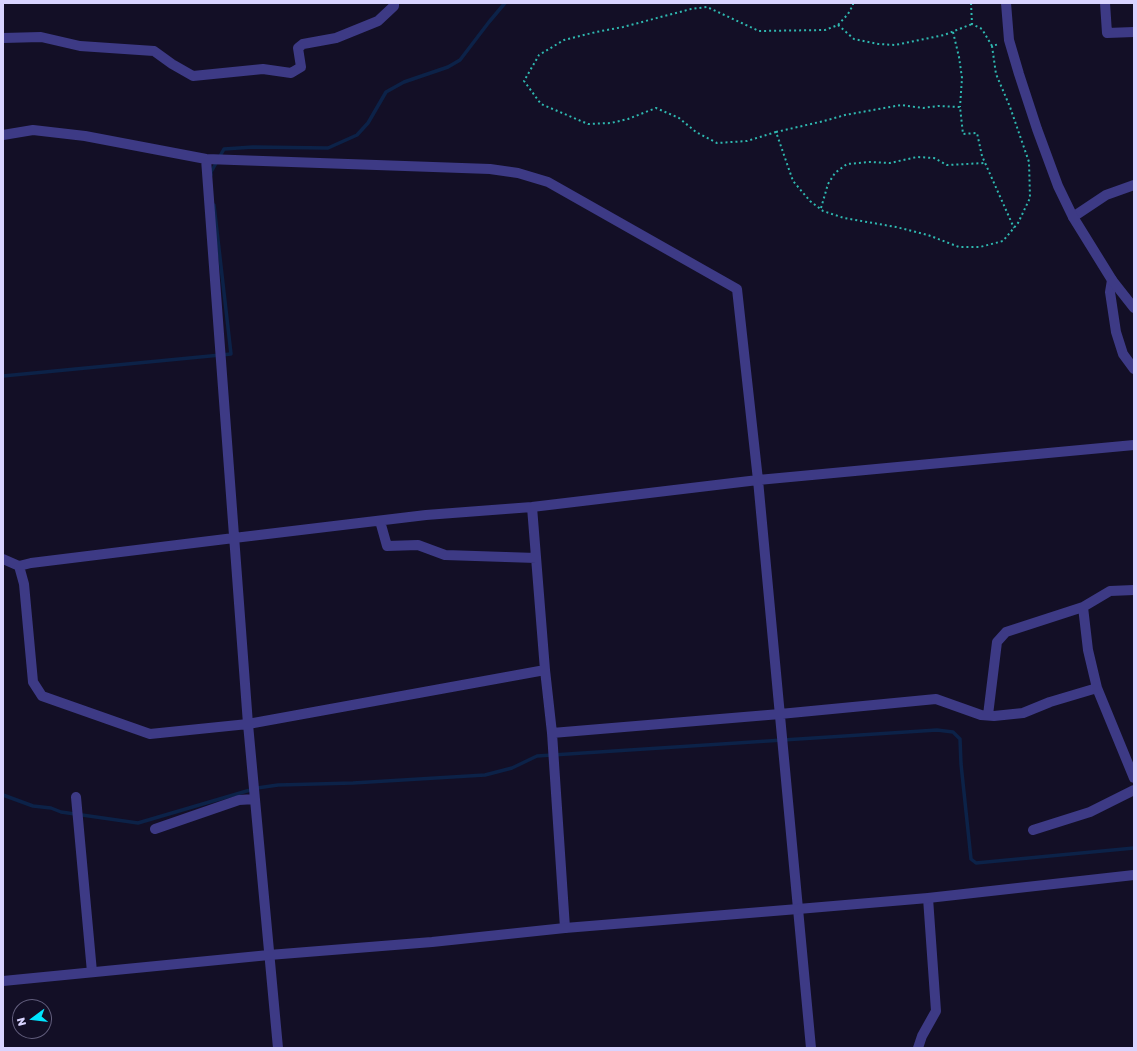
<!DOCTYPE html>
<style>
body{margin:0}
#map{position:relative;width:1137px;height:1051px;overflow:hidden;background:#130f26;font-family:"Golos Text",sans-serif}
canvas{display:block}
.frame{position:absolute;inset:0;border:4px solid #d9d4ff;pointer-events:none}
.north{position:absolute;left:12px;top:999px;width:40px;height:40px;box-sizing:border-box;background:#130f26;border:1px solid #625e7d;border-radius:50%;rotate:255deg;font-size:11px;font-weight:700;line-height:16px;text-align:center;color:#d9d4ff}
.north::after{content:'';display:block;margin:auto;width:14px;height:18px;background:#00e5ff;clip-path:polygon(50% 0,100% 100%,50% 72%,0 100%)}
</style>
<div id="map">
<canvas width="1137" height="1051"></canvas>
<div class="frame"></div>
<div class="north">N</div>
</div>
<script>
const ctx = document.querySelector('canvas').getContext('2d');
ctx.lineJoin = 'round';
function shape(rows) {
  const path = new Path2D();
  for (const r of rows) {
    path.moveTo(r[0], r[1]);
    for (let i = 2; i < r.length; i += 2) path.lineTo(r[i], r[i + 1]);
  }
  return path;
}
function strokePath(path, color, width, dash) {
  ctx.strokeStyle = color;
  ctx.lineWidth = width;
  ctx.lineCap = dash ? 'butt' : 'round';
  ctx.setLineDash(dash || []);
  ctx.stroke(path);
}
strokePath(shape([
 [211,175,211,172,224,149,253,147,328,148,357,135,368,123,386,92,404,82,448,67,460,60,489,22,505,3],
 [3,376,231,354,214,205],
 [3,795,33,806,51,808,61,812,138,823,257,788,278,785,353,783,485,775,512,768,537,756,937,730,953,732,960,739,961,764,971,859,976,863,1134,848]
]), '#0c2248', 3.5);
strokePath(shape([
 [853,3,853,5,848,14,838,25,825,30,759,31,707,7,691,9,623,27,596,32,564,40,539,55,524,81,541,104,588,124,611,123,628,119,656,108,679,118,696,132,717,143,747,141,776,132,793,181,810,201,823,211,844,218,896,227,928,235,959,247,980,247,1003,241,1018,223,1030,198,1029,162,1010,107,996,74,992,46,999,44],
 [971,3,972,24,982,29,992,46],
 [838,25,854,39,878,44,895,45,944,35,972,24],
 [953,32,959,57,962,78,960,107],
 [776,132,824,121,845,115,901,105,923,108,938,106,960,107,963,134,977,133,982,156,1014,228],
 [821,208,828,184,835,173,847,164,870,162,890,163,917,157,934,158,947,165,985,163]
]), '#2fb8b0', 2, [2, 3]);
strokePath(shape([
 [1105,3,1107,33,1134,32],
 [3,38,41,37,80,46,154,51,172,64,193,76,263,69,291,73,301,67,298,48,303,44,336,38,378,21,394,6,394,3],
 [3,135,33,130,85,136,206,159,490,169,518,173,548,182,737,289,758,480,811,1048],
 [206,159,248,724,278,1048],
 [1073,217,1106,195,1134,185],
 [1112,280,1110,292,1116,332,1123,354,1134,369],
 [532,507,545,670,552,733,565,928],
 [380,521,387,546,418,545,445,555,536,558],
 [3,559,19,566,31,563,234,538,426,515,532,507,758,480,1134,445],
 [19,566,24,584,33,682,42,696,150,734,248,724,545,670],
 [1083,607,1110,591,1134,590],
 [988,715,997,642,1006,632,1083,607,1088,650,1097,688],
 [552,733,780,714,936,699,981,715,994,716,1023,713,1050,702,1097,688,1134,778],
 [76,797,92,972],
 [155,829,239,800,255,799],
 [1033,830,1090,812,1134,790],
 [918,1048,922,1036,936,1011,928,898]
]), '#3d3a85', 10);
strokePath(shape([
 [1006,3,1009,40,1019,74,1037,129,1058,186,1073,217,1112,280,1134,308],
 [3,981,269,955,432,942,565,928,798,909,928,898,1134,875]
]), '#3d3a85', 10);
</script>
